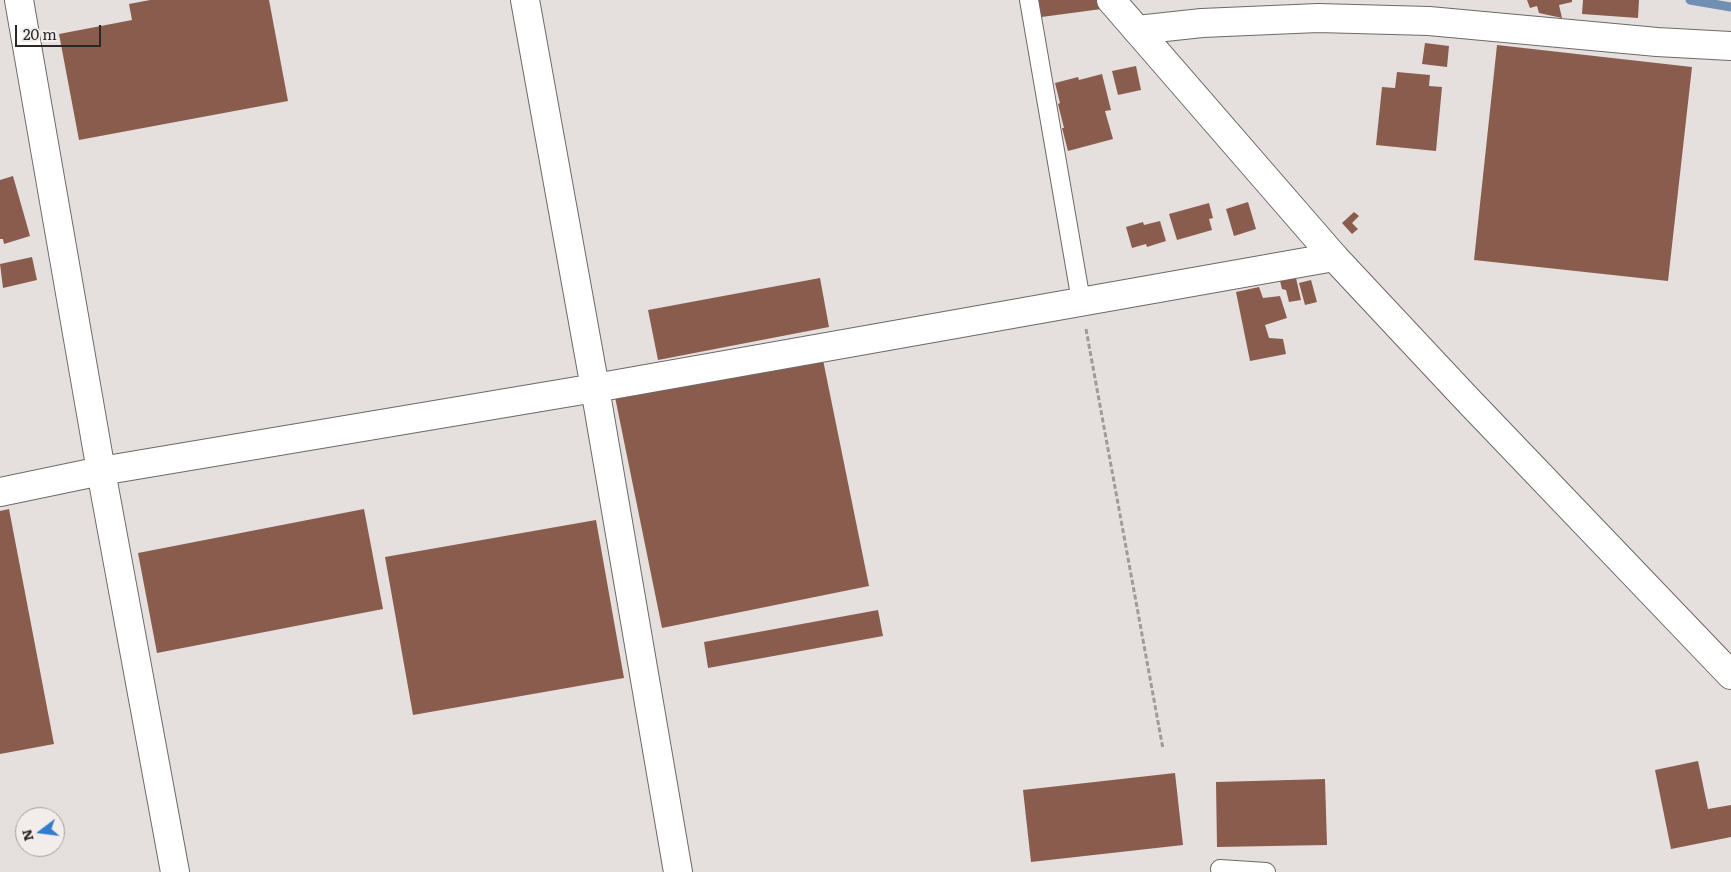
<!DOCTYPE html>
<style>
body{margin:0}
#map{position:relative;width:1731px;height:872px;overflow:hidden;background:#e5e0de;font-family:Literata,serif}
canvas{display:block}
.north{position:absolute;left:15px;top:807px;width:50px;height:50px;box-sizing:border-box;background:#f2edeb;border:1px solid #a29f9d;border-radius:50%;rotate:255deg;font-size:14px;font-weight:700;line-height:20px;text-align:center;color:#2b2928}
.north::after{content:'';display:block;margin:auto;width:18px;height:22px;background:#317ccc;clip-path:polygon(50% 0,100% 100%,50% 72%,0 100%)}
.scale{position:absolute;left:15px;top:25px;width:86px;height:22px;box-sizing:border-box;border:2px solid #2b2928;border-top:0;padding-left:6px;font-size:15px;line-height:18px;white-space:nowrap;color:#2b2928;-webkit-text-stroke:4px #f2edeb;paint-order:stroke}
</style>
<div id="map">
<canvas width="1731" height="872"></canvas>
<div class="north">N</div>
<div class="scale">20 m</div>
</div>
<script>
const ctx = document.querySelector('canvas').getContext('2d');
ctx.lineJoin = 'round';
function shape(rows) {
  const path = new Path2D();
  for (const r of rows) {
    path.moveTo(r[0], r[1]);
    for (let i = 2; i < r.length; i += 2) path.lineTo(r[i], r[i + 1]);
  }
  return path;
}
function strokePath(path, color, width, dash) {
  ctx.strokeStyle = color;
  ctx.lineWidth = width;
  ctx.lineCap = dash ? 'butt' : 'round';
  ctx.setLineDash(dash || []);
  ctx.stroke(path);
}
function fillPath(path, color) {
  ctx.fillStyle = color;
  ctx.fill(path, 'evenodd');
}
strokePath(shape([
 [1690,0,1731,7]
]), '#708fb3', 9);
fillPath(shape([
 [150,0,269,0,288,101,79,140,59,34,132,20,129,4],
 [1031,0,1102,0,1109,8,1034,18],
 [1527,0,1572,0,1572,2,1559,5,1562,18,1539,13,1537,6,1530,8],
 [1583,0,1639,0,1638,18,1582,14],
 [1425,43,1449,46,1447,67,1422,64],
 [1497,45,1692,67,1668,281,1474,260],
 [1136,66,1141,90,1118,95,1112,71],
 [1397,72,1430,75,1429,86,1442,87,1436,151,1376,145,1382,87,1395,88],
 [1102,74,1111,110,1105,111,1113,139,1068,151,1062,128,1064,128,1058,104,1060,103,1055,83,1078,77,1079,80],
 [13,176,30,236,4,244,3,239,0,239,0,180],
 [1248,202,1256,229,1234,236,1226,209],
 [1209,203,1213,218,1209,219,1212,230,1177,240,1169,214],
 [1354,212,1359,216,1352,223,1358,229,1352,234,1342,223],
 [1160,221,1166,241,1147,247,1146,244,1132,248,1126,227,1143,222,1144,225],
 [32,257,37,280,3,288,0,264],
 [820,278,829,327,658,360,648,310],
 [1296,278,1301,300,1289,302,1286,290,1282,289,1280,281],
 [1311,280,1317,302,1305,305,1299,283],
 [1259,287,1263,298,1280,296,1287,318,1265,325,1269,338,1283,339,1286,354,1250,361,1236,292],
 [822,355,869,586,662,628,615,397],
 [9,509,54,744,0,754,0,511],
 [364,509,383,609,157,653,138,553],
 [596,520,624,678,413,715,385,557],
 [878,610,883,636,708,668,704,642],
 [1698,761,1708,809,1731,805,1731,837,1671,849,1655,770],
 [1175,773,1183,845,1031,862,1023,790],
 [1325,779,1327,845,1217,847,1216,782]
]), '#8a5c4e');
const service = shape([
 [1029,0,1081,301],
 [1220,869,1266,872]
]);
const minor = shape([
 [19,0,101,471,175,872],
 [525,0,595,388,678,872],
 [1137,30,1202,23,1318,18,1429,21,1657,42,1731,46],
 [0,492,101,471,595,388,1334,257]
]);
const tertiary = shape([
 [1111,0,1334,257,1465,397,1731,675]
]);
strokePath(service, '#6e6968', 20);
strokePath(minor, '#6e6968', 30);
strokePath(tertiary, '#6e6968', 30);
strokePath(shape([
 [1086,329,1163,749]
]), '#9e9b99', 3, [5, 2.5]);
strokePath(service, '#fff', 18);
strokePath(minor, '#fff', 28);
strokePath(tertiary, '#fff', 28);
</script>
